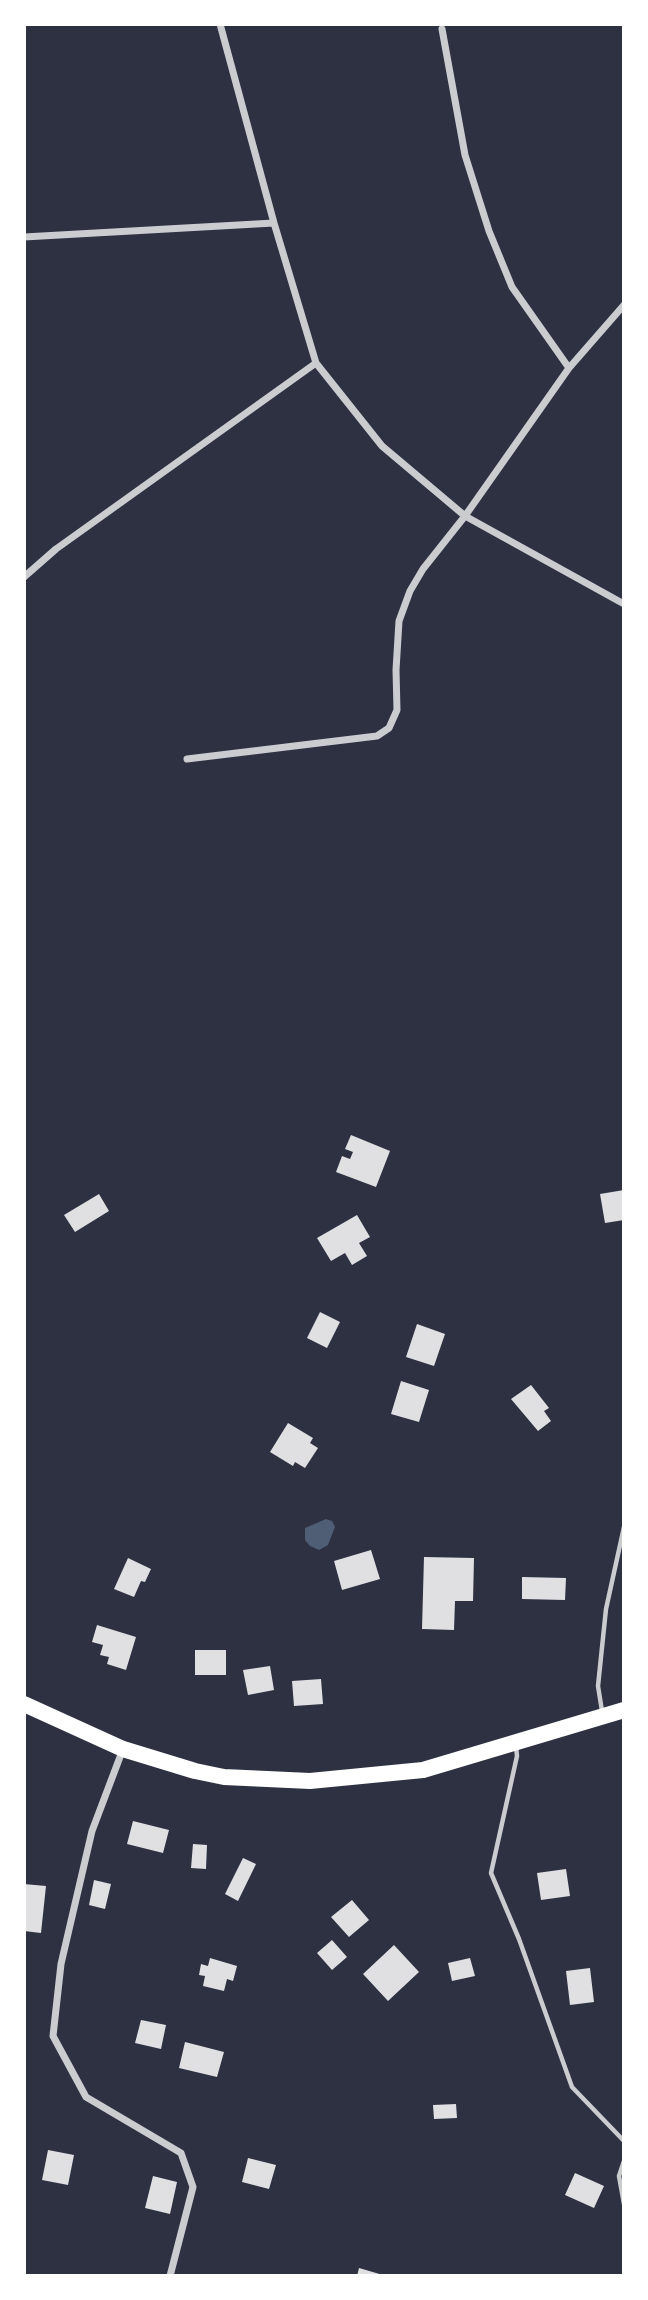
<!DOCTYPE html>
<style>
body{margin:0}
#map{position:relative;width:648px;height:2300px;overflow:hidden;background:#2d3142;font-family:Manrope,sans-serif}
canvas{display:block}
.frame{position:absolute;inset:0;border:26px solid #fff;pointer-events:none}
</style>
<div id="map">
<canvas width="648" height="2300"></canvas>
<div class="frame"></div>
</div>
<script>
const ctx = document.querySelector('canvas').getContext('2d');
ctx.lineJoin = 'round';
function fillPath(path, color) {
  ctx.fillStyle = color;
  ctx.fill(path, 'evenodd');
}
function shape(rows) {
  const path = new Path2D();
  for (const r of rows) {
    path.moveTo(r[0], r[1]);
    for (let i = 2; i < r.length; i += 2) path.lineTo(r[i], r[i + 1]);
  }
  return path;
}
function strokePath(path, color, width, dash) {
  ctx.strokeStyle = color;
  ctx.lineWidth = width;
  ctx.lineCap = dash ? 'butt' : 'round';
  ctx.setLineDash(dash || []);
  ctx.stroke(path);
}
fillPath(shape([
 [326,1519,332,1521,335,1527,328,1545,319,1550,310,1546,305,1540,305,1528]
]), '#4f5d75');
fillPath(shape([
 [351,1135,390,1151,376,1187,336,1172,342,1156,350,1159,353,1152,345,1149],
 [624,1190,624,1220,605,1223,600,1194],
 [99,1194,109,1211,75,1232,64,1215],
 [357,1215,370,1237,359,1243,367,1256,352,1265,345,1253,331,1261,317,1238],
 [320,1312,340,1322,327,1348,307,1338],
 [417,1324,445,1334,434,1366,406,1357],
 [401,1381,429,1390,419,1422,391,1414],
 [531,1385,549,1408,544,1411,551,1421,538,1431,511,1399],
 [288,1423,313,1438,310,1443,318,1448,305,1468,295,1462,293,1466,270,1452],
 [371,1550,380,1579,342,1590,334,1561],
 [424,1557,474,1558,473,1601,455,1601,454,1630,422,1629],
 [128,1558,151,1569,145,1582,141,1581,134,1597,114,1589],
 [522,1577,566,1578,565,1600,522,1599],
 [97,1625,136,1637,126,1670,107,1664,109,1657,100,1655,103,1645,92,1642],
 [195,1650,226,1650,226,1675,195,1675],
 [270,1666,274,1690,248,1695,243,1670],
 [321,1679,323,1704,294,1706,292,1681],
 [133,1821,169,1830,163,1853,127,1844],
 [193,1844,207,1845,206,1869,191,1868],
 [243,1858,256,1864,238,1901,225,1894],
 [566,1869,570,1896,541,1900,537,1873],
 [94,1880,111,1884,105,1909,89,1905],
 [24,1884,46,1886,41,1933,24,1931],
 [352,1900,369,1920,349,1937,331,1917],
 [332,1940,347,1957,332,1970,317,1953],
 [394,1945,419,1972,388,2001,363,1974],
 [210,1958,237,1966,233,1981,227,1979,224,1991,203,1986,205,1976,199,1975,201,1964,208,1966],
 [470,1958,475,1976,452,1981,448,1963],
 [590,1968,594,2002,570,2005,566,1971],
 [141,2020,166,2025,161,2049,135,2043],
 [185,2042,224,2052,217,2077,179,2068],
 [456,2104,457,2118,434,2119,433,2105],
 [48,2150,74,2155,68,2185,42,2180],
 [248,2158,276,2165,269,2189,242,2182],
 [575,2173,604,2186,594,2208,565,2195],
 [153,2176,177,2182,170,2214,145,2208],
 [359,2268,383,2275,383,2276,357,2276]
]), '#e0e0e3');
strokePath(shape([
 [602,1711,598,1686,606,1609,624,1527],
 [516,1746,517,1756,491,1873,519,1939,572,2087,624,2141],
 [624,2161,619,2176,624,2204]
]), '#caccd0', 4.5);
strokePath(shape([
 [220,24,274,223,316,363,382,446,465,516,624,604],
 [442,29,465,155,489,231,512,287,569,368],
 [24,237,274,223],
 [24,577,56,549,316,363],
 [187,759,377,736,389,728,397,710,396,670,399,621,410,591,423,569,465,516,569,368,624,305],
 [123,1749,92,1831,61,1964,53,2036,86,2097,181,2153,193,2187,170,2276]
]), '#caccd0', 7);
strokePath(shape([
 [24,1704,123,1749,195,1771,224,1777,310,1781,423,1770,624,1710]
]), '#fff', 16);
</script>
